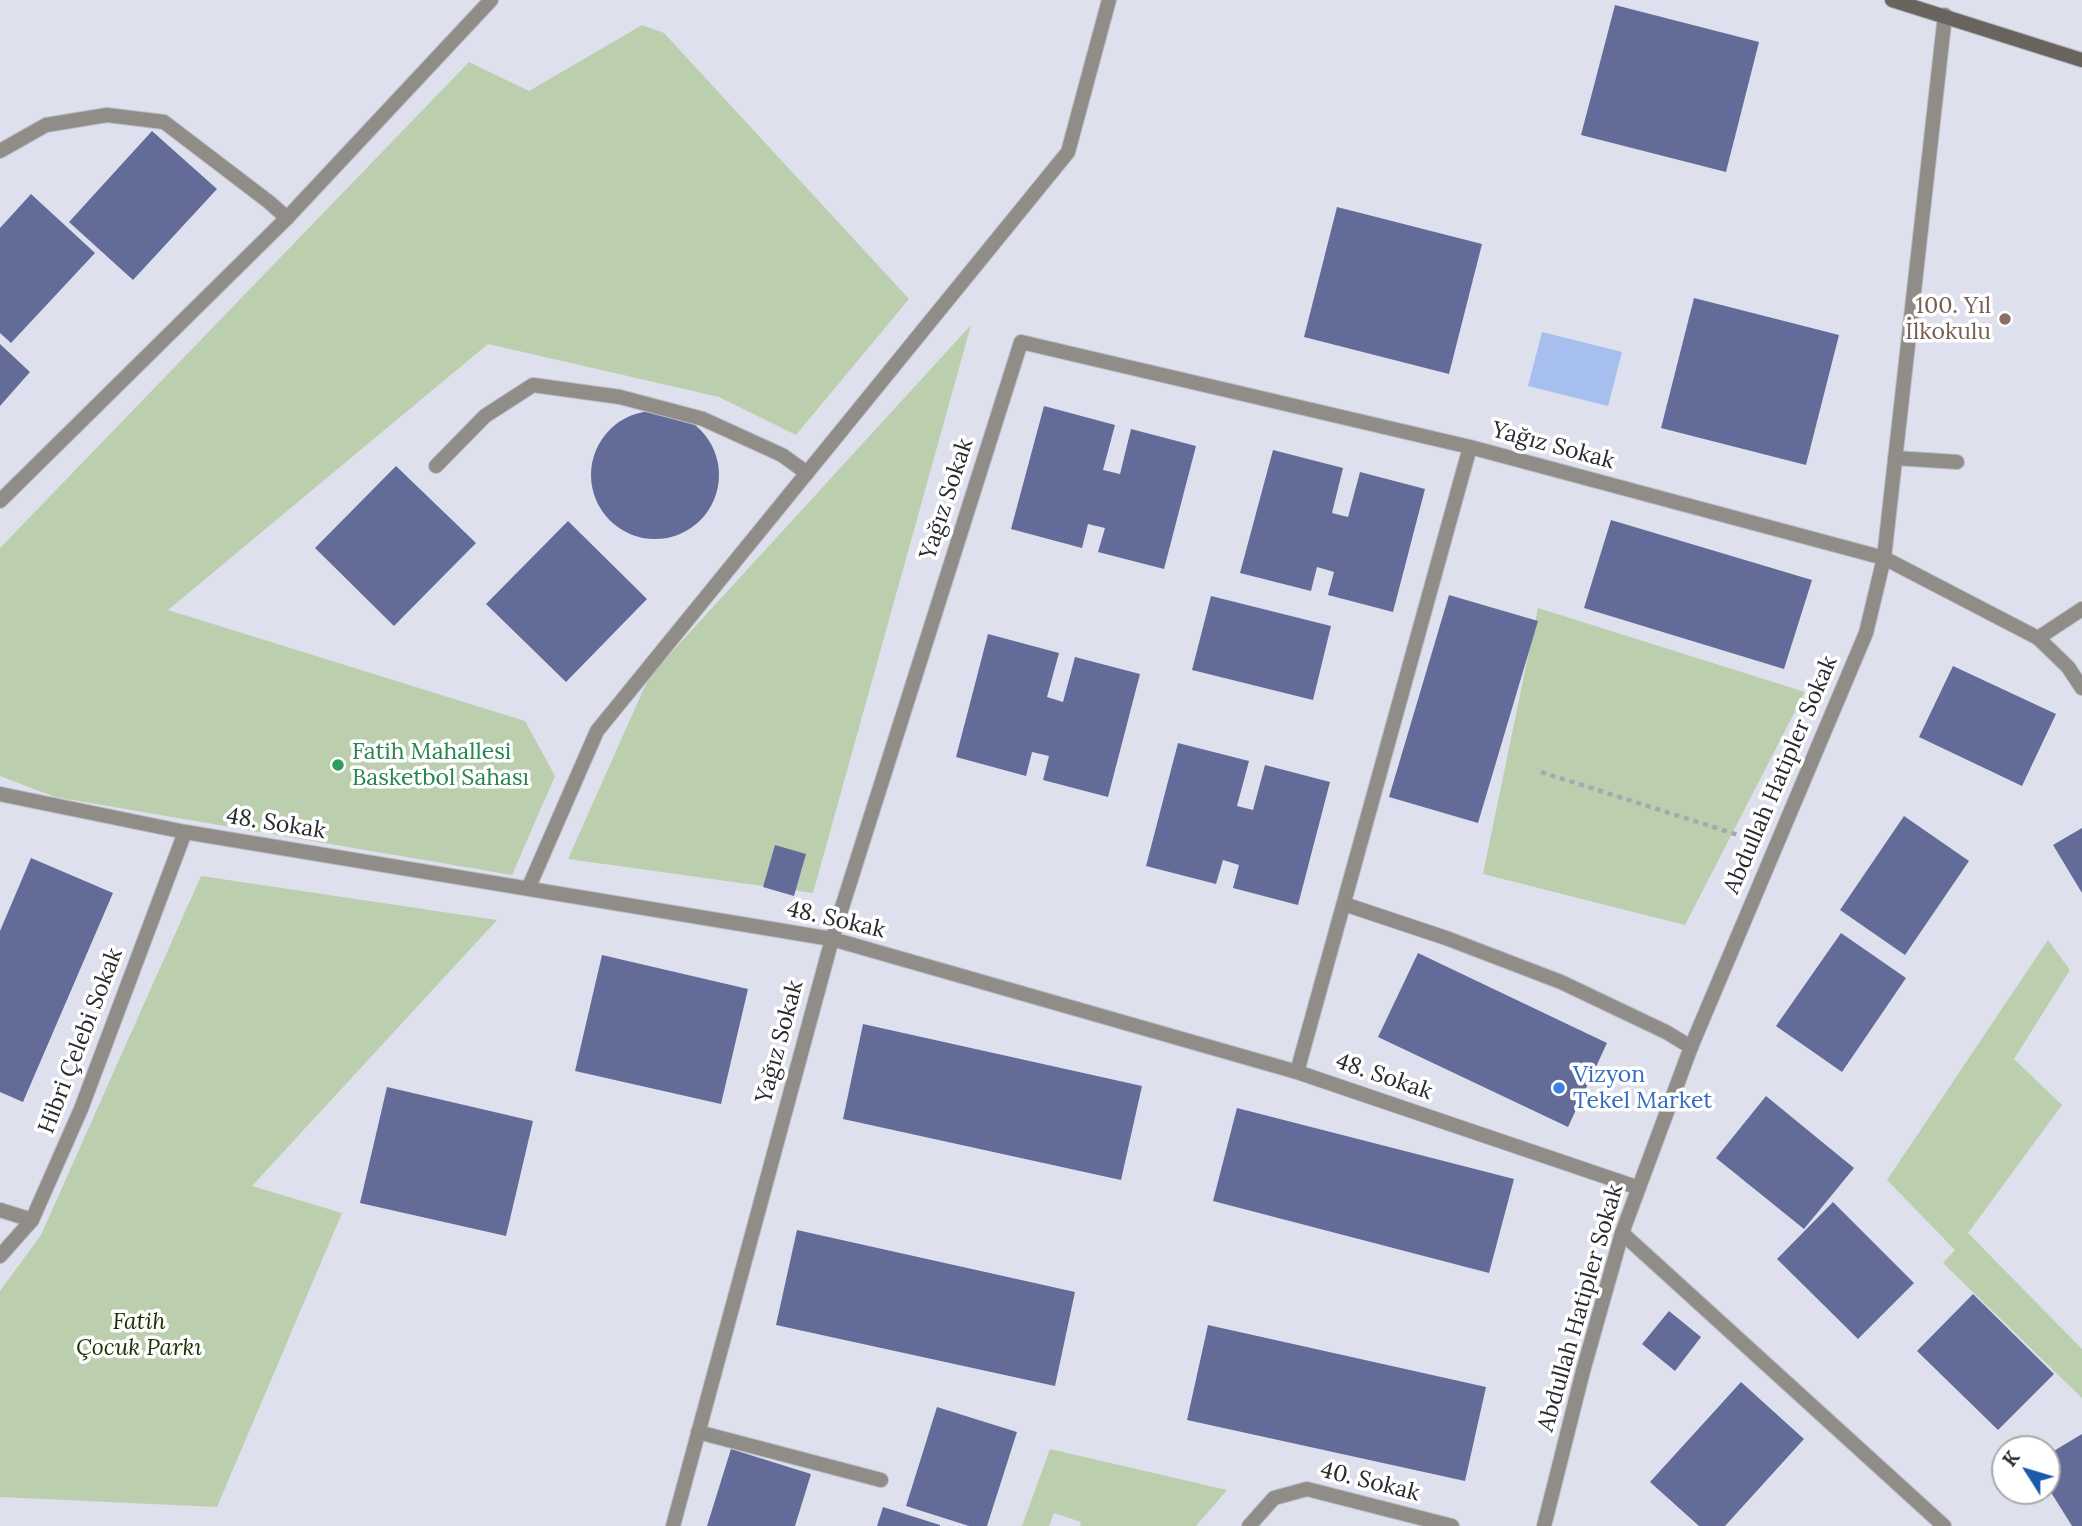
<!DOCTYPE html>
<meta charset="utf-8">
<style>
body{margin:0}
#map{position:relative;width:2082px;height:1526px;overflow:hidden;background:#dee1ed;font-family:Lora,serif}
canvas{display:block}
.north{position:absolute;left:1991px;top:1435px;width:70px;height:70px;box-sizing:border-box;background:#fff;border:2px solid #a9aaab;border-radius:50%;rotate:307deg;font-size:19px;font-weight:700;line-height:28px;text-align:center;color:#292a2e}
.north::after{content:'';display:block;margin:auto;width:24px;height:32px;background:#1a5aab;clip-path:polygon(50% 0,100% 100%,50% 72%,0 100%)}
</style>
<div id="map">
<canvas width="2082" height="1526"></canvas>
<div class="north">K</div>
</div>
<script>
const ctx = document.querySelector('canvas').getContext('2d');
ctx.lineJoin = 'round';
function fillPath(path, color) {
  ctx.fillStyle = color;
  ctx.fill(path, 'evenodd');
}
function shape(rows) {
  const path = new Path2D();
  for (const r of rows) {
    if (r.length === 3) {
      path.moveTo(r[0] + r[2], r[1]);
      path.arc(r[0], r[1], r[2], 0, 2 * Math.PI);
      continue;
    }
    path.moveTo(r[0], r[1]);
    for (let i = 2; i < r.length; i += 2) path.lineTo(r[i], r[i + 1]);
  }
  return path;
}
function strokePath(path, color, width, dash) {
  ctx.strokeStyle = color;
  ctx.lineWidth = width;
  ctx.lineCap = dash ? 'butt' : 'round';
  ctx.setLineDash(dash || []);
  ctx.stroke(path);
}
function drawText(font, color, halo, rows, align = 'center') {
  ctx.font = font + ' Lora,serif';
  ctx.lineWidth = 7;
  ctx.setLineDash([]);
  ctx.textBaseline = 'middle';
  ctx.strokeStyle = halo;
  ctx.fillStyle = color;
  for (const [text, x, y, turn = 0] of rows) {
    ctx.save();
    ctx.translate(x, y);
    ctx.rotate((+turn || 0) * Math.PI / 180);
    ctx.textAlign = isNaN(turn) ? turn : align;
    if (halo) ctx.strokeText(text, 0, 0);
    ctx.fillText(text, 0, 0);
    ctx.restore();
  }
}
fillPath(shape([
 [642,25,664,33,909,299,796,435,719,397,488,344,168,610,525,721,555,776,512,875,55,797,0,776,0,548,469,62,529,91],
 [971,325,813,893,568,859,649,677],
 [1538,608,1805,692,1685,925,1483,874],
 [201,876,497,920,252,1186,342,1213,217,1507,0,1497,0,1291,41,1235],
 [2048,940,2070,970,2014,1059,2062,1105,1968,1233,2082,1349,2082,1398,1943,1263,1955,1250,1887,1180],
 [1050,1449,1227,1490,1196,1526,1080,1526,1081,1522,1054,1513,1049,1526,1022,1526]
]), '#bbcead');
fillPath(shape([
 [1542,332,1622,352,1608,406,1528,386]
]), '#a7bfee');
fillPath(shape([
 [1615,5,1759,42,1726,172,1581,135],
 [152,131,217,189,133,280,69,222],
 [31,194,95,253,11,343,0,333,0,228],
 [1337,207,1482,244,1449,374,1304,337],
 [1694,298,1839,335,1806,465,1661,428],
 [0,344,30,372,0,406],
 [1044,406,1115,425,1103,470,1120,474,1131,429,1196,446,1164,569,1098,552,1105,528,1088,524,1082,548,1011,529],
 [655,475,64],
 [1273,450,1343,468,1332,513,1348,517,1360,472,1425,489,1393,612,1328,595,1334,572,1317,567,1311,591,1240,573],
 [396,466,476,543,394,626,315,548],
 [1611,520,1812,580,1784,669,1584,608],
 [568,521,647,599,566,682,486,604],
 [1449,595,1538,621,1478,823,1389,797],
 [1211,596,1331,626,1313,700,1192,670],
 [988,634,1059,653,1047,697,1063,702,1075,657,1140,674,1108,797,1043,780,1049,756,1032,752,1026,776,956,757],
 [1953,666,2056,714,2022,786,1919,737],
 [1178,743,1249,761,1237,806,1253,810,1265,765,1330,782,1298,905,1233,888,1239,865,1223,860,1216,884,1146,866],
 [1904,816,1969,861,1905,955,1840,910],
 [2082,828,2082,893,2053,845],
 [775,845,806,854,794,896,763,887],
 [31,858,113,893,23,1102,0,1092,0,931],
 [1841,933,1906,978,1842,1072,1776,1026],
 [1418,953,1607,1043,1568,1127,1378,1037],
 [602,955,748,989,721,1104,575,1071],
 [863,1024,1142,1086,1121,1180,843,1119],
 [387,1087,533,1121,506,1236,360,1203],
 [1766,1096,1854,1168,1804,1229,1716,1158],
 [1237,1108,1514,1179,1489,1273,1213,1201],
 [1833,1202,1914,1283,1858,1339,1777,1259],
 [797,1230,1075,1292,1055,1386,776,1325],
 [1973,1294,2054,1374,1998,1430,1917,1351],
 [1669,1311,1701,1337,1675,1371,1642,1344],
 [1208,1325,1486,1387,1465,1481,1187,1420],
 [1741,1382,1804,1439,1725,1526,1699,1526,1650,1482],
 [937,1407,1017,1432,987,1526,969,1526,906,1506],
 [2082,1434,2082,1526,2072,1526,2047,1486,2047,1455],
 [731,1449,811,1474,795,1526,707,1526],
 [883,1507,940,1525,940,1526,877,1526]
]), '#636c99');
const lane = shape([
 [0,151,46,125,107,115,164,122,269,202,287,218],
 [1895,458,1957,462],
 [436,466,485,416,533,385,620,397,703,419,782,455,807,473],
 [1344,904,1446,938,1561,982,1666,1032,1691,1047],
 [698,1432,881,1480]
]);
const street = shape([
 [0,501,287,218,491,0],
 [2038,638,2082,609],
 [0,794,185,832,832,939,1297,1072,1639,1188],
 [528,889,597,731,1068,152,1109,0],
 [1297,1072,1470,447],
 [0,1210,32,1220],
 [1622,1233,1944,1526],
 [0,1256,32,1220,81,1109,185,832],
 [673,1526,832,939,1021,342,1470,447,1884,558,2038,638,2068,667,2082,688],
 [1249,1526,1274,1498,1307,1489,1452,1526],
 [1544,1526,1583,1371,1622,1233,1691,1047,1866,633,1884,558,1945,15]
]);
const secondary = shape([
 [1892,0,2082,60]
]);
strokePath(lane, '#babcc7', 16);
strokePath(street, '#babcc7', 16);
strokePath(secondary, '#babcc7', 16);
strokePath(shape([
 [1541,772,1751,839]
]), '#a5a7b1', 4.5, [5, 5]);
strokePath(lane, '#908d88', 14);
strokePath(street, '#908d88', 14);
strokePath(secondary, '#69655e', 14);
for (const [x, y, r, color] of [
 [2005,319,7,"#8d6e63"],
 [338,765,7,"#2e9e5b"],
 [1559,1088,7,"#3f7fe0"]
]) {
  const dot = new Path2D();
  dot.arc(x, y, r, 0, 2 * Math.PI);
  ctx.fillStyle = color;
  ctx.fill(dot);
  strokePath(dot, '#fff', 2.5);
}
drawText('23px', '#785e54', '#fff', [
 ["100. Yıl",1991,306],
 ["İlkokulu",1991,332]
], 'right');
drawText('23px', '#292a2e', '#fff', [
 ["Yağız Sokak",1553,446,15],
 ["Yağız Sokak",947,499,-72],
 ["Abdullah Hatipler Sokak",1781,775,-67],
 ["48. Sokak",276,824,9],
 ["48. Sokak",836,920,13],
 ["Hibri Çelebi Sokak",81,1041,-69],
 ["Yağız Sokak",780,1042,-75],
 ["48. Sokak",1384,1077,19],
 ["Abdullah Hatipler Sokak",1581,1308,-74],
 ["40. Sokak",1370,1482,14]
]);
drawText('23px', '#27864d', '#fff', [
 ["Fatih Mahallesi",352,752],
 ["Basketbol Sahası",352,778]
], 'left');
drawText('23px', '#366cbe', '#fff', [
 ["Vizyon",1573,1075],
 ["Tekel Market",1573,1101]
], 'left');
drawText('italic 23px', '#1c3300', '#fff', [
 ["Fatih",139,1322],
 ["Çocuk Parkı",139,1348]
]);
</script>
